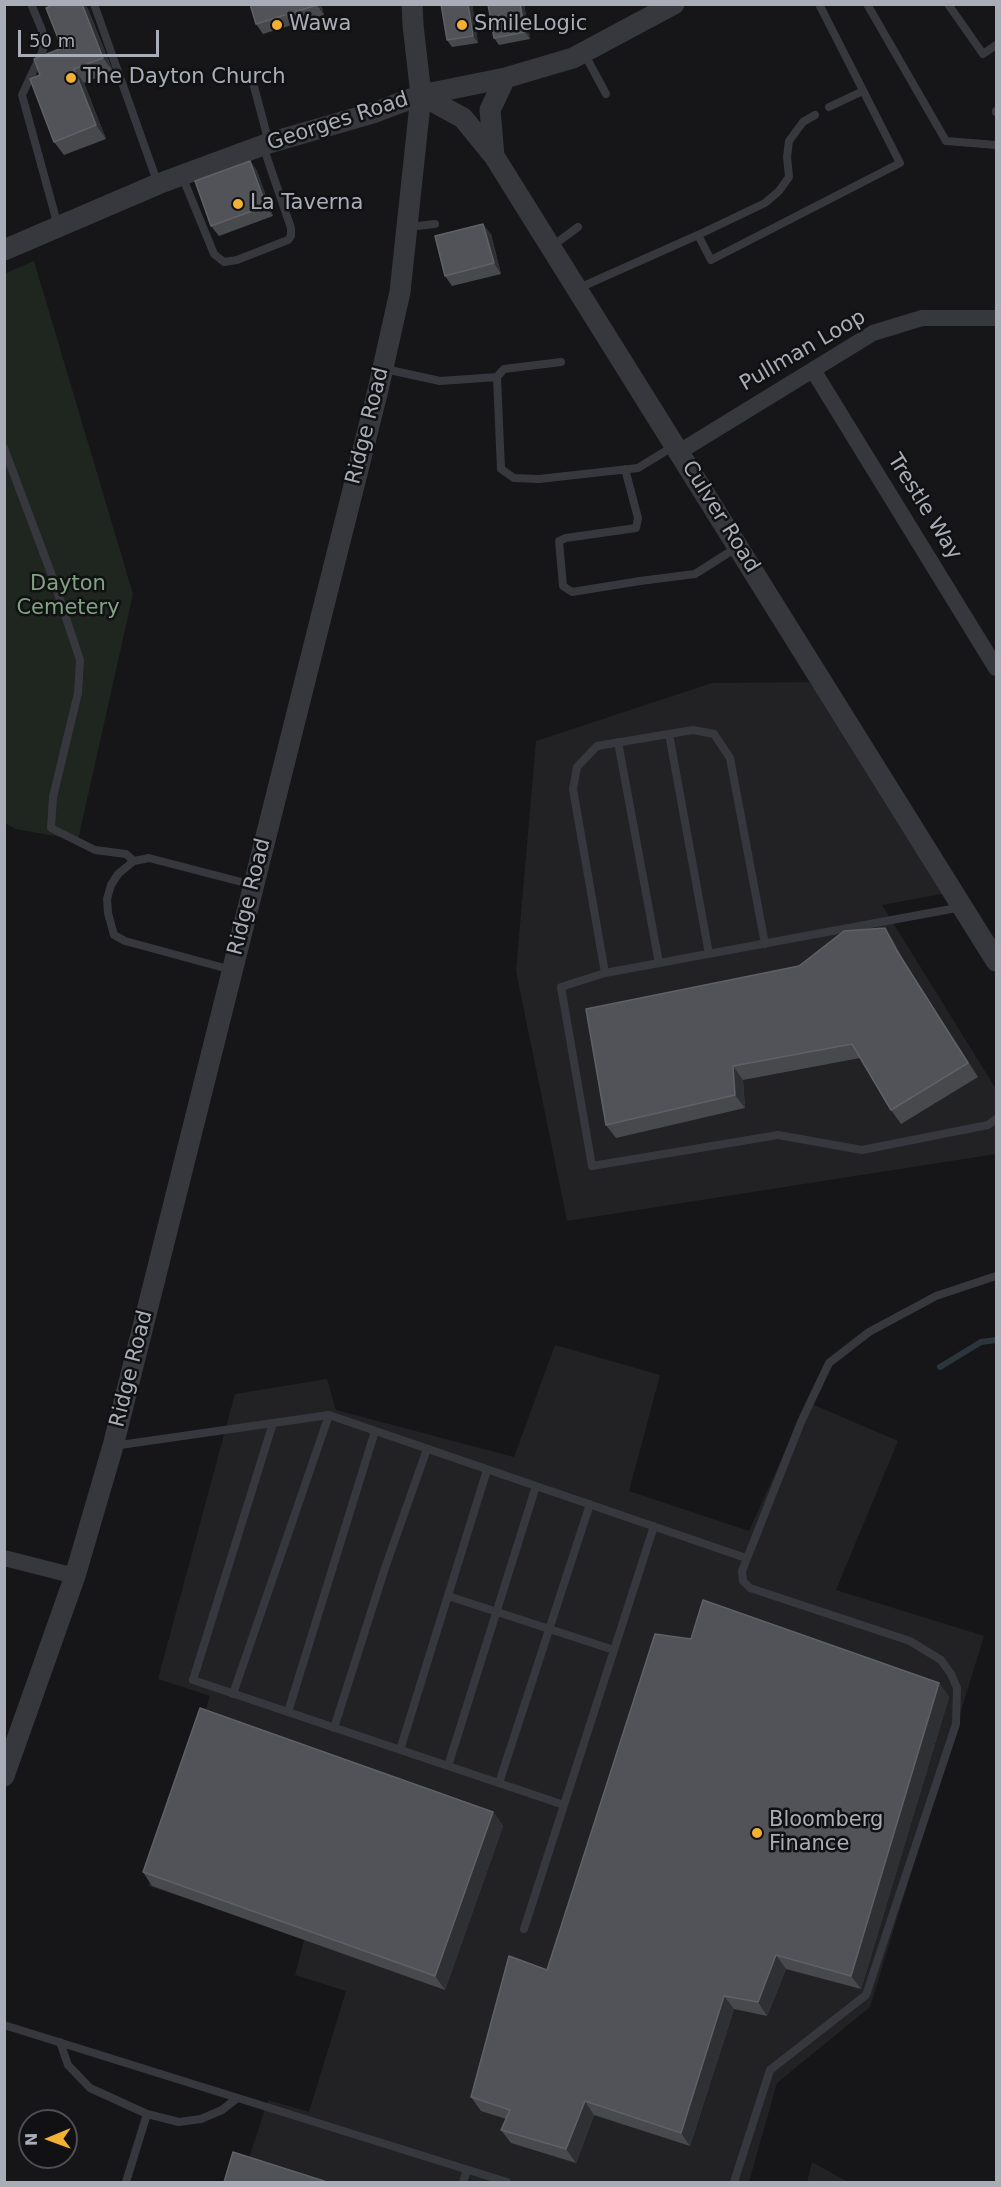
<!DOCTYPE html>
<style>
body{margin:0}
#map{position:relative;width:1001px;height:2187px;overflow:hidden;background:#161618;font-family:"DejaVu Sans",sans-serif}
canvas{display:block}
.frame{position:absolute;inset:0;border:6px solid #a8adb8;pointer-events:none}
.north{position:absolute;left:18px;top:2109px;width:60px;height:60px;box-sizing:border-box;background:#111113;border:2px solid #4d4f55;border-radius:50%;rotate:269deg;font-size:16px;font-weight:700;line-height:24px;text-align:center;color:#a8adb8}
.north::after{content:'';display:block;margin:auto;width:21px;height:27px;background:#f2b134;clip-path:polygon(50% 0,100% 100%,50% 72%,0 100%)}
.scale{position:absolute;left:18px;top:30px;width:141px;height:27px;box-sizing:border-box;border:3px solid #a8adb8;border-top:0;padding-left:8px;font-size:18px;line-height:21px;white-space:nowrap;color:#a8adb8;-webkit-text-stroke:4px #111113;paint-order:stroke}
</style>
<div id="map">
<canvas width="1001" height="2187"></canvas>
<div class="frame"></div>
<div class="north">N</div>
<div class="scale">50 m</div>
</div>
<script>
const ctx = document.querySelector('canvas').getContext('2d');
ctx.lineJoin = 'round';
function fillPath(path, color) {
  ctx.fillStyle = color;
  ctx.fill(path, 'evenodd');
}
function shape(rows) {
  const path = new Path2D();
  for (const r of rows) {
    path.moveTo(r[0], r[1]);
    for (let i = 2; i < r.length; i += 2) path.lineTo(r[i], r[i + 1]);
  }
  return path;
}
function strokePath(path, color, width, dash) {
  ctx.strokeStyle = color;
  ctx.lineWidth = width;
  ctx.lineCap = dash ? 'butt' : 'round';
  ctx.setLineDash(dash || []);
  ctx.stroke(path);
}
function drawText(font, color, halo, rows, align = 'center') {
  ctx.font = font + ' "DejaVu Sans",sans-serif';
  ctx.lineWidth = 5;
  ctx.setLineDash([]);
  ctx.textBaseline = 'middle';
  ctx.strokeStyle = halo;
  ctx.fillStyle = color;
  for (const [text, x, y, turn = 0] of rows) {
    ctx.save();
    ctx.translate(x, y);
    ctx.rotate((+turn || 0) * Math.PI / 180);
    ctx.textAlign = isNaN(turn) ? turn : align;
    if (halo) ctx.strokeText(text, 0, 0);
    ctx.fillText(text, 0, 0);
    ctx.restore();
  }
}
fillPath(shape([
 [824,682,953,892,882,905,996,1089,996,1154,567,1221,516,971,536,741,712,683],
 [555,1345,660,1375,629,1491,749,1531,807,1402,898,1441,836,1590,984,1636,870,2007,777,2083,749,2182,241,2182,268,2100,309,2112,346,1991,295,1975,305,1937,148,1886,210,1696,158,1679,235,1394,327,1379,336,1410,514,1457],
 [812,2162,848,2182,807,2182]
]), '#222225');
fillPath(shape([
 [34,261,133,594,78,840,15,829,5,823,4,274]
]), '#1e261f');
strokePath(shape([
 [940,1367,981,1342,996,1340]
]), '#2c353c', 6);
strokePath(shape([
 [31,4,42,30,43,50,22,95,58,226],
 [94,4,158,184],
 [867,4,946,141,996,145],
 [948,4,983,54,996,45],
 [584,53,606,94],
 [251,75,269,143],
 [829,107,863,91],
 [996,111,996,112],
 [182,176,214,254,224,262,237,260,288,240,291,236,291,228,263,146],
 [408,227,435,224],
 [698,235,765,203,779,191,789,177,787,157,789,141,803,122,815,115],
 [551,247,578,227],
 [579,288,698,235,711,260,900,163,819,4],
 [561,362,504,369,497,377,501,469,514,478,539,479,638,468,674,446],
 [385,369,440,381,497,377],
 [4,448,51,573,80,660,78,693,53,797,51,828,95,850,126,854,134,861],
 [625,469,638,518,636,528,566,538,559,541,563,586,572,592,640,581,695,574,736,548],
 [669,734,709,954],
 [618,742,659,963],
 [962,907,605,973,561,987,592,1166,778,1135,862,1150,988,1125,996,1119],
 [232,970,125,941,114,935,108,913,107,899,111,885,118,874,134,861,149,858,253,885],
 [605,973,573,789,577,767,597,746,693,730,714,734,730,758,765,944],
 [273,1423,193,1680,564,1805],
 [113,1446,329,1415,746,1558],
 [448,1596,614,1650],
 [233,1694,329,1415],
 [288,1712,375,1431],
 [334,1728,385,1568,427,1449],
 [400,1750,487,1470],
 [448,1766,536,1486],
 [499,1783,590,1504],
 [524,1929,654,1526],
 [4,2025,507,2182],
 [60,2042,68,2065,90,2088,147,2114,179,2122,201,2119,222,2110,236,2099],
 [126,2182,147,2114],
 [463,2182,467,2170],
 [734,2182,770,2070,866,1995,956,1724,957,1688,951,1674,941,1660,910,1641,750,1588,743,1581,742,1571,801,1422,829,1363,869,1332,936,1296,996,1276]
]), '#37383d', 8);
strokePath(shape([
 [813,370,996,668],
 [679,452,873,333,922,318,996,318],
 [4,1558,75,1576]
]), '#37383d', 16);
strokePath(shape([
 [421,95,463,118,494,156,996,961],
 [494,156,490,110,505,78],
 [4,250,158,184,269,143,373,113,421,95,505,78,573,58,674,4],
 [4,1776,75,1576,113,1446,378,390,400,292,421,95,413,25,412,4]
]), '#37383d', 21);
fillPath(shape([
 [250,4,321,4,324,15,263,34,256,24],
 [472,4,478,43,452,47,447,40],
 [488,4,524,4,530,39,499,45,494,38],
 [88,9,113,71,84,83,106,139,64,155,54,142,40,75,62,48],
 [250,161,257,171,273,216,219,236,211,226],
 [491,234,501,274,452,286,445,276],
 [885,928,894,942,906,965,978,1077,901,1124,891,1110,860,1058,743,1080,745,1108,616,1138,606,1125,799,966],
 [939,1683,949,1697,861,1989,786,1969,767,2016,734,2009,690,2146,594,2115,576,2163,511,2143,501,2130,506,2119,481,2111,471,2097,547,1970],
 [493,1812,503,1826,445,1990,152,1886,143,1872]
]), '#47494d');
fillPath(shape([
 [82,4,85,4,88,9,113,71,103,58],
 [321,4,324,15,317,5],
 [468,4,472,4,478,43,473,36],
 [520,4,524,4,530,39,525,32],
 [74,69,84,83,106,139,96,125],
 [250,161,257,171,273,216,266,206],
 [483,224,491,234,501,274,494,263],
 [885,928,894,942,906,965,978,1077,897,951],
 [733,1066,743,1080,745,1108,735,1095],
 [939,1683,949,1697,861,1989,851,1976],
 [493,1812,503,1826,445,1990,435,1976],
 [776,1955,786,1969,767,2016,758,2002],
 [724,1996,734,2009,690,2146,681,2133],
 [585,2101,594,2115,576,2163,566,2149]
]), '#2f3033');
const building = shape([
 [55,4,82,4,103,58,74,69,96,125,54,142,30,79,40,75,34,59,62,48,46,8,55,4],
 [250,4,317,4,317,5,256,24,250,4],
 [441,4,468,4,473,36,447,40,441,4],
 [488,4,520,4,525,32,494,38,488,4],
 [250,161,266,206,211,226,195,181,250,161],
 [483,224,494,263,445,276,435,236,483,224],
 [885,928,897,951,968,1063,891,1110,852,1044,733,1066,735,1095,606,1125,586,1009,799,966,844,931,885,928],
 [703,1600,939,1683,851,1976,776,1955,758,2002,724,1996,681,2133,585,2101,566,2149,501,2130,510,2110,471,2097,509,1956,547,1970,655,1634,691,1639,703,1600],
 [200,1708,493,1812,435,1976,143,1872,200,1708],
 [233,2152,327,2182,224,2182,233,2152]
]);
fillPath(building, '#525359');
strokePath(building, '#5f6168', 1.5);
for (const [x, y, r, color] of [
 [277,25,6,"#f2b134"],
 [462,25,6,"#f2b134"],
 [71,78,6,"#f2b134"],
 [238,204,6,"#f2b134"],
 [757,1833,6,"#f2b134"]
]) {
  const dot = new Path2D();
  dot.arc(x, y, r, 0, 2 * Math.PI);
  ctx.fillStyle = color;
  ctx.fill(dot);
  strokePath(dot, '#111113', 2);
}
drawText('21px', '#a8adb8', '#111113', [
 ["Wawa",289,25],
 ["SmileLogic",474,25],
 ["The Dayton Church",83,78],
 ["La Taverna",250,204],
 ["Bloomberg",769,1821],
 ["Finance",769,1845]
], 'left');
drawText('21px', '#a8adb8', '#111113', [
 ["Georges Road",338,122,-18],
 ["Pullman Loop",803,351,-30],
 ["Ridge Road",368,426,-76],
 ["Trestle Way",924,507,58],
 ["Culver Road",720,517,58],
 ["Ridge Road",250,897,-76],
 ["Ridge Road",132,1369,-76]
]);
drawText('21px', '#7fa381', '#111113', [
 ["Dayton",68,585],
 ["Cemetery",68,609]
]);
</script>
